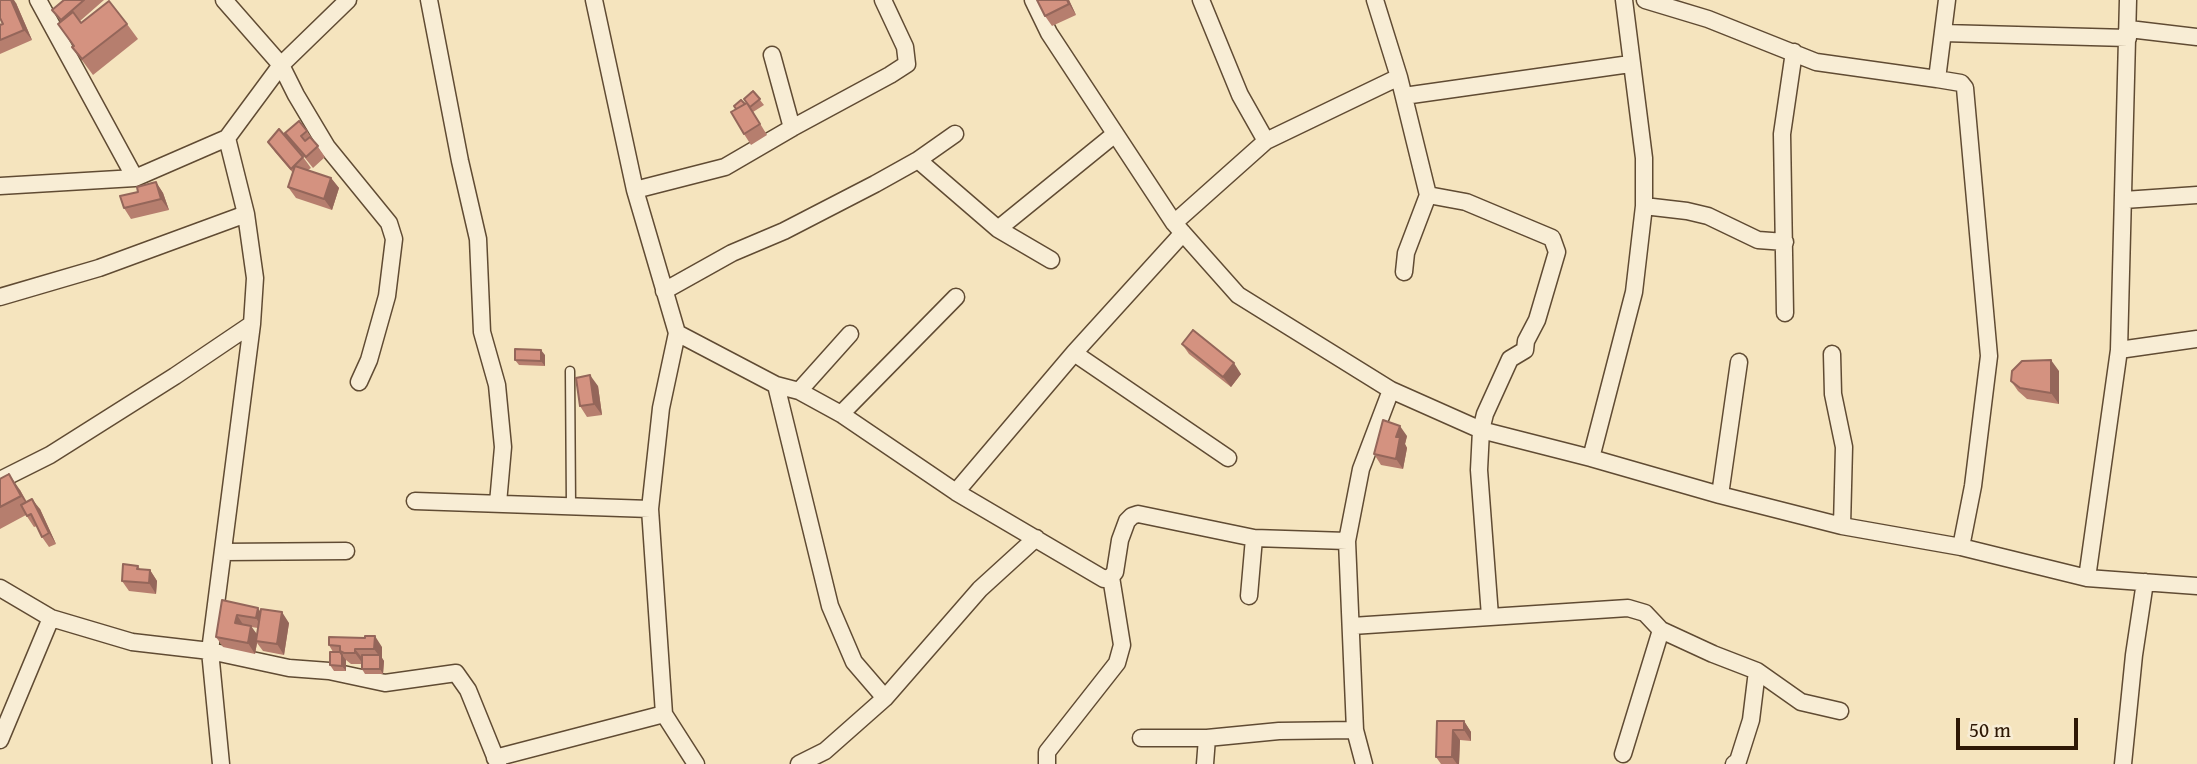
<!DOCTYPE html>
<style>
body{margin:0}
#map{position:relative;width:2197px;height:764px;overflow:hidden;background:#f5e4be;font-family:"Gentium Book Plus",serif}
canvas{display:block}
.scale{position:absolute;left:1956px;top:718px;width:122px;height:32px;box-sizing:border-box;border:4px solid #2e1805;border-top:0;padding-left:9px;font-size:21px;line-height:24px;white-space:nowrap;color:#2e1805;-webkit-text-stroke:5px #f8edd5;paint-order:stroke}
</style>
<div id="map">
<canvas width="2197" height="764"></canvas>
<div class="scale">50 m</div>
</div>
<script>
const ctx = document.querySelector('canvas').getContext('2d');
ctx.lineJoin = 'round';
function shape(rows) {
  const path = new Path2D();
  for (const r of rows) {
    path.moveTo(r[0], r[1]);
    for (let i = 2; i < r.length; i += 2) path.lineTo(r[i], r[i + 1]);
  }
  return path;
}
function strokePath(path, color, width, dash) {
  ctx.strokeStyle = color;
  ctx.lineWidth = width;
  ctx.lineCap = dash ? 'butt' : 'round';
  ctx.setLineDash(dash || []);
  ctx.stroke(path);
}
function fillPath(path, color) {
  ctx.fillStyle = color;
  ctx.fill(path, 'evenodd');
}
const service = shape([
 [570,371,571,506]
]);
const minor = shape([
 [38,0,135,178],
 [224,0,281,65,296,95,327,147,389,223,394,239,387,296,369,360,359,382],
 [429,0,460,161,478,239,482,332,497,385,503,447,498,503],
 [594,0,635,190,677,333,661,408,650,509,664,714,696,764],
 [1033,0,1049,33,1174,223,1238,295,1391,390,1481,430,1591,458,1720,495,1842,526,1961,547,2087,578,2197,586],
 [1201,0,1240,95,1266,141],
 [1375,0,1399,77,1428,195,1406,253,1404,272],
 [1645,0,1708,19,1816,62,1937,79,1961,83,1965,88,1989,356,1973,486,1961,547],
 [2129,29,2197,37],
 [1943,33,2128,38],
 [772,55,792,128],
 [1937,79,1947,0],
 [1404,96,1630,64],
 [918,160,998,229,1051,260],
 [0,186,135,178,227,138],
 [635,190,725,167,792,128,890,75,907,64,905,47,883,0],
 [1428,195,1466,202,1552,238,1557,252,1537,320,1526,341,1525,350,1510,359,1485,414,1481,430,1479,470,1490,616],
 [2124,200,2197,195],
 [1644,206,1687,211,1708,216,1758,240,1785,242],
 [1174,223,1266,141,1399,77],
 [998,229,1115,134],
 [664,291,732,253,784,231,875,184,918,160,955,134],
 [0,297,99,268,246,214],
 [1785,313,1782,134,1794,52],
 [677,333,776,385,799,391,841,414,956,492,1104,579,1111,577],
 [2119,350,2197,339],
 [1074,353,1228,458],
 [1832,354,1833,394,1844,447,1842,526],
 [776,385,830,606,854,662,885,698],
 [799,391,850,334],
 [841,414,956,297],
 [1591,458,1634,292,1644,206,1644,158,1624,0],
 [0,480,50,455,175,376,252,324],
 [956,492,1074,353,1183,233],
 [1720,495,1739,362],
 [415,501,650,509],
 [223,552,346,551],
 [2087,578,2119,350,2128,0],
 [0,588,51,618,132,642,210,651,289,668,329,671,385,683,456,673,468,690,498,764],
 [1249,596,1254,538],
 [1352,626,1628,608,1645,613,1661,630,1713,654,1757,671,1801,702,1840,711],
 [1141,738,1207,738,1279,731,1355,730],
 [0,740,51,618],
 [1623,754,1661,630],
 [495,758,664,714],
 [221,764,210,651,252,324,255,278,246,214,227,138,281,65,348,0],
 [799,764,825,751,885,698,980,589,1036,538],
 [1047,764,1047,752,1117,663,1122,645,1111,577,1115,572,1120,540,1127,521,1132,516,1138,514,1254,538,1347,541],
 [1205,764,1207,738],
 [1364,764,1355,730,1347,541,1361,469,1391,390],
 [1734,764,1738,761,1751,720,1757,671],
 [2123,764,2134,655,2145,582]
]);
strokePath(service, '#604b33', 11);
strokePath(minor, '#604b33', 19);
strokePath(service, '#f8edd5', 8);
strokePath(minor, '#f8edd5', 16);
fillPath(shape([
 [64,0,104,0,80,21,81,23,127,24,138,39,93,75,72,47,74,46,58,24,61,22,52,10],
 [1037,0,1069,0,1076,15,1052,26,1045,16],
 [16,3,32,40,0,54,0,22,1,25,3,24],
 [753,91,764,105,753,112,767,135,751,145,744,134,745,104],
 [307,131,325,157,313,168,285,133],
 [268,142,303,157,311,168,308,170,331,178,339,188,332,210,296,198,288,187,293,173,275,152],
 [156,182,163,193,169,210,131,219,124,208,138,192],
 [1182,344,1241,374,1231,387,1189,354],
 [545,355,545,366,519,365,515,360],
 [2059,371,2059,404,2027,399,2018,391,2011,381],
 [598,386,602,415,587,417,580,406],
 [1407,436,1405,444,1407,448,1403,469,1381,465,1374,454],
 [0,479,20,490,27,502,40,509,56,544,49,547,42,537,37,526,34,527,26,515,0,529],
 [138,566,140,569,150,570,157,581,156,594,129,591,122,581],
 [222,600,261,612,289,623,284,655,263,651,257,643,255,654,223,647,216,637],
 [251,627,258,628,257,635],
 [329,645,382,647,382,658,384,661,383,674,365,674,362,669,362,664,351,664,346,660,346,671,334,671,330,665,333,652],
 [1437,721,1464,721,1471,732,1471,741,1460,740,1459,764,1441,764,1436,757]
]), '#b67e6e');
fillPath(shape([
 [11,0,14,0,16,3,32,40,24,30],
 [1067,0,1069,0,1076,15,1069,4],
 [331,178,339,188,332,210,324,199],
 [156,182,163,193,169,210,161,199],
 [541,350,545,355,545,366,541,361],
 [2051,360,2059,371,2059,404,2051,393],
 [1234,363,1241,374,1231,387,1223,377],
 [590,375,598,386,602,415,594,404],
 [1400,426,1407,436,1405,444,1407,448,1403,469,1396,459,1396,437],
 [9,474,20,490,32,512,21,496],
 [32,499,40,509,56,544,49,533],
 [150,570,157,581,156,594,149,583],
 [258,608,265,619,263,629,256,618],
 [282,612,289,623,284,655,277,644],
 [237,615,244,626,235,623],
 [251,626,259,637,256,641,257,643,255,654,248,643],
 [375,636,382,647,382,658,384,661,383,674,380,669,380,657,374,649],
 [355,649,363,659,363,664,355,653],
 [342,655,346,660,346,671,342,666],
 [1464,721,1471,732,1471,741,1464,730],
 [1453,730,1460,740,1459,764,1457,764,1452,757]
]), '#94665a');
const building = shape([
 [0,0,11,0,24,30,0,40,0,25,3,24,0,18,0,0],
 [64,0,84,0,61,20,52,10,64,0],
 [1037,0,1067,0,1069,4,1045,16,1037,0],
 [109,1,127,24,82,59,72,47,74,46,58,24,73,12,81,23,109,1],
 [753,91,760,99,750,107,744,99,753,91],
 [741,100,745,104,736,109,734,106,741,100],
 [747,103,760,124,744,134,731,112,747,103],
 [299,121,307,131,301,136,305,141,310,137,318,146,306,157,285,133,299,121],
 [279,129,303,157,291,169,268,142,279,129],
 [295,166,331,178,324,199,288,187,295,166],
 [156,182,161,199,124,208,120,196,138,192,137,187,156,182],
 [1193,330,1234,363,1223,377,1182,344,1193,330],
 [515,349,541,350,541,361,515,360,515,349],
 [2051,360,2051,393,2020,388,2011,381,2012,371,2022,361,2051,360],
 [590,375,594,404,580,406,576,378,590,375],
 [1383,420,1400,426,1396,437,1400,437,1396,459,1374,454,1383,420],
 [9,474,21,496,0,507,0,479,9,474],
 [32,499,49,533,42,537,31,514,27,516,21,505,32,499],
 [123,564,138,566,137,569,150,570,149,583,122,581,123,564],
 [222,600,258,608,256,618,237,615,235,623,251,626,248,643,216,637,222,600],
 [261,609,282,612,277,644,256,641,261,609],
 [365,636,375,636,374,649,355,649,355,653,344,653,340,651,340,646,329,645,329,637,365,638,365,636],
 [330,652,340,652,342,655,342,666,330,665,330,652],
 [362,655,380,655,380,669,362,669,362,655],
 [1437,721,1464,721,1464,730,1453,730,1452,757,1436,757,1437,721]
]);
fillPath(building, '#d49280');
strokePath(building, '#94665a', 2);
</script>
